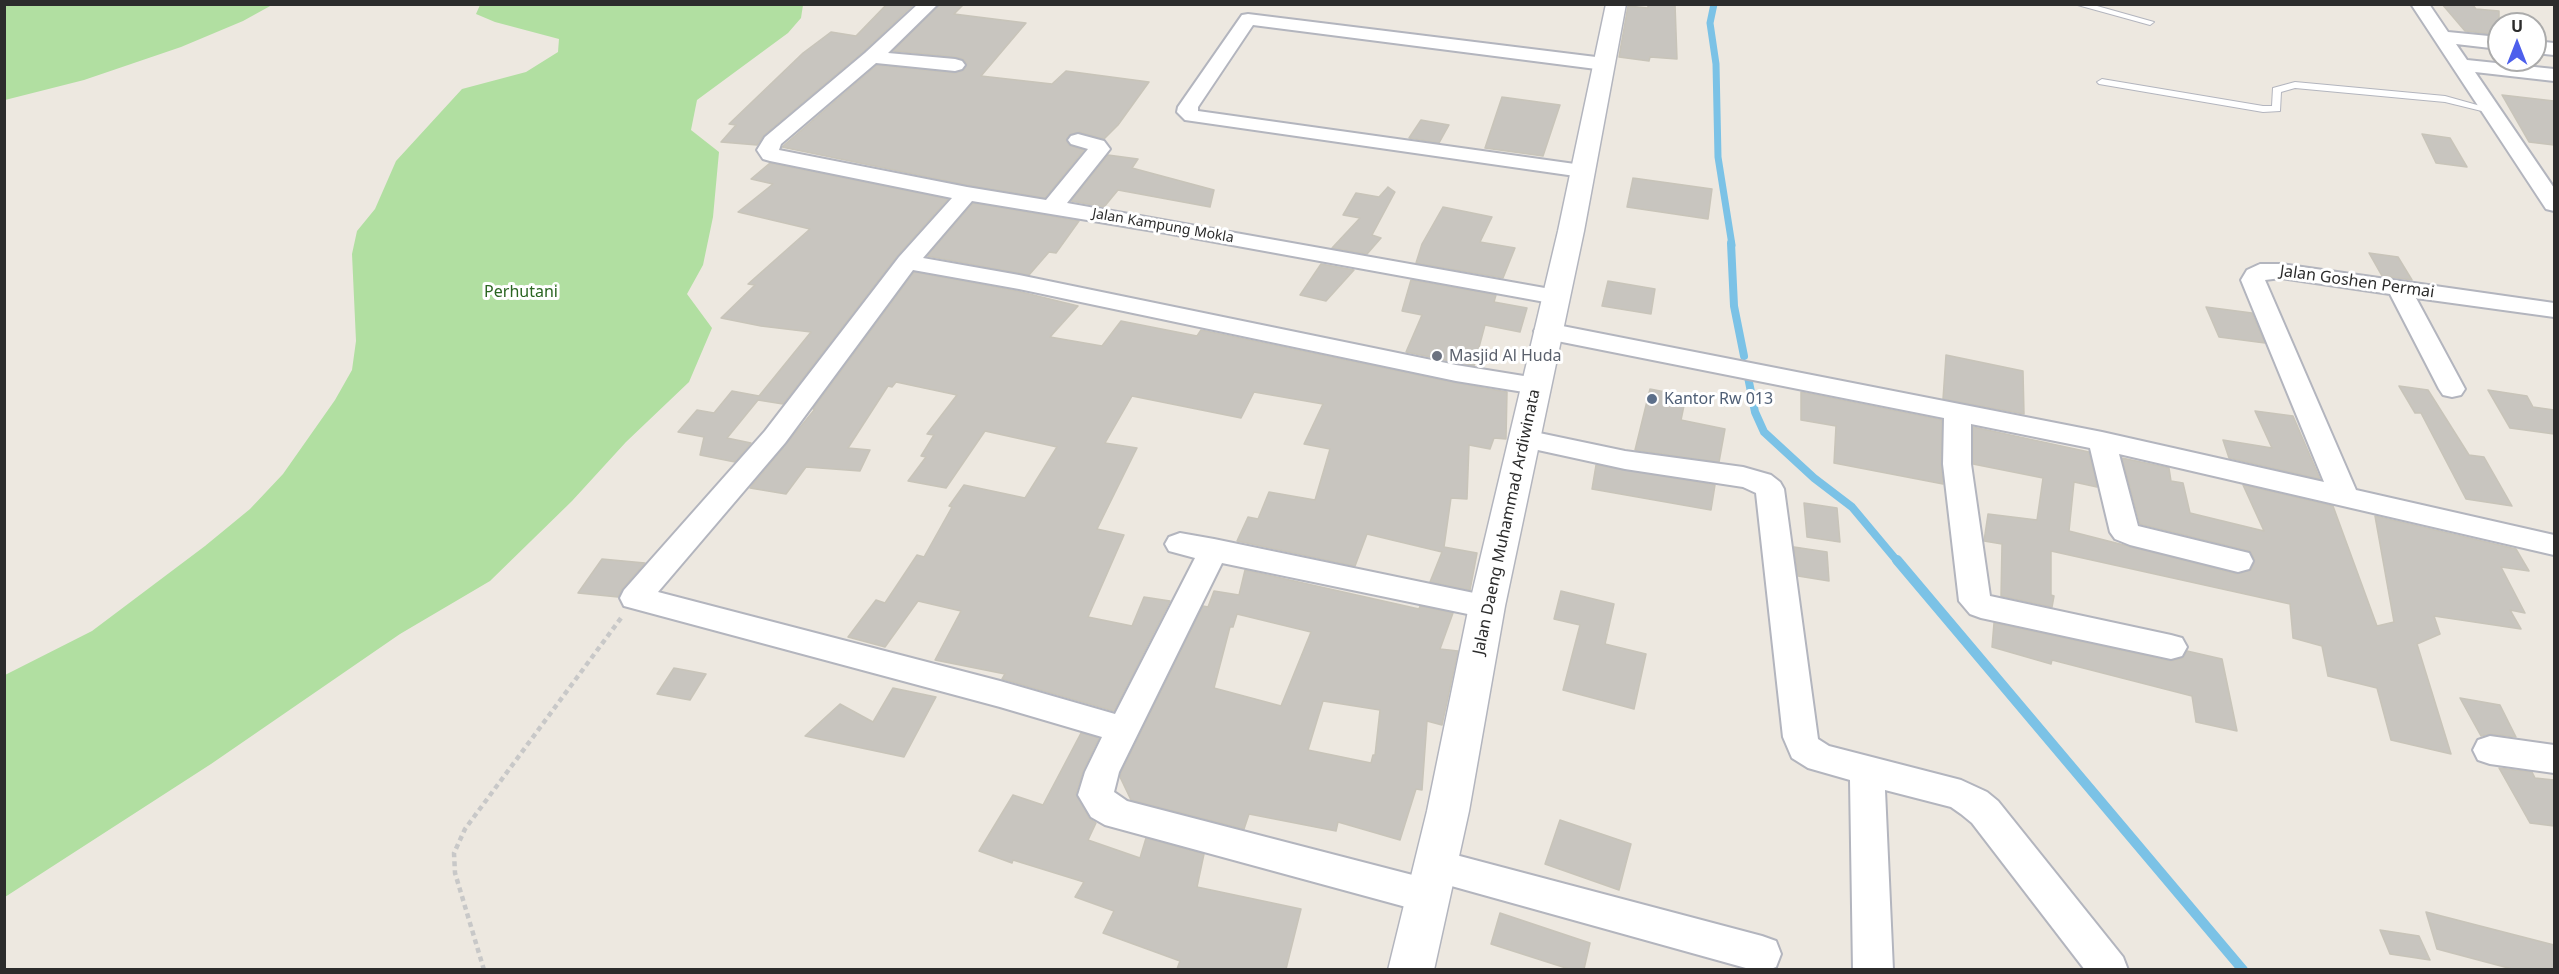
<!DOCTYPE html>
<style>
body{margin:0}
#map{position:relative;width:2559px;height:974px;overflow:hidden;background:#ede8e0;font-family:"Noto Sans",sans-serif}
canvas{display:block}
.frame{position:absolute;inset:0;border:6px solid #2c2c2c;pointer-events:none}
.north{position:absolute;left:2487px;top:12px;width:60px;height:60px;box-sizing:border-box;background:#fff;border:2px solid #ababab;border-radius:50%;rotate:0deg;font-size:16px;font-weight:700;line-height:24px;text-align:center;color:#2c2c2c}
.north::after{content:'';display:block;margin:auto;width:21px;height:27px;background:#4d5fec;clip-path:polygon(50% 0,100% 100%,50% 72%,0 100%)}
</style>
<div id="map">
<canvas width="2559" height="974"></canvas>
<div class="frame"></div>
<div class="north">U</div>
</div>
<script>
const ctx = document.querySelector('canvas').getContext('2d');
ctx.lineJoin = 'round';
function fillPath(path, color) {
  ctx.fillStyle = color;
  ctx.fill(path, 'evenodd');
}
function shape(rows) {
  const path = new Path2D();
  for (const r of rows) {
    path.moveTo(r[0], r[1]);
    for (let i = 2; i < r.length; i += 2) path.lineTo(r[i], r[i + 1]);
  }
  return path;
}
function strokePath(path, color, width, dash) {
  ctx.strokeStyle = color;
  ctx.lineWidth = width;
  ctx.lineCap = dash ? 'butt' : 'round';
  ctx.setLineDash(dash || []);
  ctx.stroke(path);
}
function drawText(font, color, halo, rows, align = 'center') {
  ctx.font = font + ' "Noto Sans",sans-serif';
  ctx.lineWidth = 6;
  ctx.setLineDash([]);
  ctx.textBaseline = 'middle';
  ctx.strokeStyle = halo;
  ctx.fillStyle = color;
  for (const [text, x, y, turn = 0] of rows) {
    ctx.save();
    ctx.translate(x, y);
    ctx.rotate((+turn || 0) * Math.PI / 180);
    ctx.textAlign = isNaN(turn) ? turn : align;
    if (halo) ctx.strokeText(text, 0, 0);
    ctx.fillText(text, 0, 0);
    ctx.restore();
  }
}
fillPath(shape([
 [5,4,272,4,272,5,243,21,181,47,84,80,5,100],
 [480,5,803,5,801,18,788,33,697,100,691,130,719,152,713,217,703,265,687,294,712,328,689,382,626,442,572,501,490,581,400,634,211,764,5,897,5,675,92,631,205,546,250,509,283,474,335,400,352,370,356,341,352,254,357,231,375,209,396,161,462,89,526,72,558,52,559,39,495,22,476,14]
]), '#b1dfa1');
strokePath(shape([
 [1714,4,1710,23,1716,64,1718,157,1732,245]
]), '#7bc2e6', 7);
strokePath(shape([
 [1731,243,1734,306,1744,356],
 [1748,377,1755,412,1764,432,1814,478,1852,507,1898,562]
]), '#7bc2e6', 8);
strokePath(shape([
 [1897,560,2243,970]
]), '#7bc2e6', 10);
const building = shape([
 [887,4,914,4,864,51,764,135,757,145,721,142,736,125,729,124,803,53,831,32,856,36,887,4],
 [940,4,964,4,954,14,1026,23,981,76,1052,84,1066,71,1149,82,1118,125,1104,139,1079,132,1069,135,1066,140,1069,145,1084,150,1045,198,967,185,782,147,877,65,955,73,964,70,967,64,963,59,956,57,893,51,940,4],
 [1648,4,1675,4,1677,59,1650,57,1649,61,1619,57,1628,6,1648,8,1648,4],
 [2442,4,2472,4,2476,9,2499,11,2499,35,2465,31,2442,4],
 [2502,95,2554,101,2554,145,2529,142,2502,95],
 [1502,97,1560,105,1543,156,1485,148,1502,97],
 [1421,120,1449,125,1439,143,1409,138,1421,120],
 [2422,134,2450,138,2467,167,2436,163,2422,134],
 [1108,155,1138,159,1132,168,1214,190,1210,207,1118,190,1104,207,1071,201,1108,155],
 [770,163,948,199,897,256,783,404,758,400,727,438,751,443,735,462,700,455,704,437,678,432,697,410,714,413,732,391,759,396,811,332,761,326,721,318,755,285,748,284,810,229,738,212,773,184,751,179,770,163],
 [1633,178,1712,189,1708,219,1627,207,1633,178],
 [1388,187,1395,192,1372,235,1381,238,1367,254,1332,248,1360,218,1343,215,1356,193,1379,197,1388,187],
 [973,203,1079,221,1056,253,1049,252,1029,275,927,256,973,203],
 [1443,207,1492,217,1480,242,1515,248,1503,278,1416,263,1422,244,1443,207],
 [2369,253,2398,257,2412,280,2382,276,2369,253],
 [1321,264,1354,270,1326,301,1300,295,1321,264],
 [914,272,1017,291,1078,306,1050,337,1102,346,1121,321,1197,336,1201,330,1456,383,1507,392,1506,439,1494,438,1490,449,1469,445,1467,499,1451,498,1444,547,1477,553,1470,590,1430,582,1442,552,1367,534,1355,566,1237,541,1248,517,1258,519,1269,492,1315,500,1330,449,1304,444,1323,404,1254,392,1241,418,1132,396,1105,443,1137,448,1097,529,1124,535,1088,617,1132,626,1144,597,1170,601,1114,711,1002,679,1005,674,935,660,961,611,918,601,885,647,848,637,876,600,885,603,917,555,924,557,952,507,949,506,964,485,1025,498,1057,447,985,431,946,488,908,481,926,457,921,456,934,435,927,434,957,395,896,382,892,387,888,386,848,448,870,450,860,471,806,467,786,494,750,488,815,409,813,409,914,272],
 [1411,280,1496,295,1494,302,1527,308,1520,332,1485,325,1474,366,1406,352,1422,315,1402,311,1411,280],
 [1608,281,1655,289,1651,314,1602,306,1608,281],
 [2206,307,2252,313,2265,343,2219,337,2206,307],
 [1946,355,2023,371,2024,414,1943,399,1946,355],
 [2399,386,2428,390,2469,455,2484,457,2512,506,2466,499,2421,413,2415,413,2399,386],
 [1650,389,1686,396,1681,420,1725,429,1719,462,1635,450,1650,389],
 [2488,390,2527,396,2533,407,2554,410,2554,434,2510,428,2488,390],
 [1801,392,1942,420,1941,464,1943,484,1834,463,1836,426,1801,420,1801,392],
 [2255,411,2293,416,2320,479,2229,458,2223,440,2272,448,2255,411],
 [1973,427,2089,452,2097,487,2074,482,2069,531,2237,574,2251,570,2255,560,2250,551,2140,524,2122,458,2169,468,2171,481,2183,483,2190,513,2264,531,2243,485,2333,506,2377,626,2394,622,2375,516,2516,549,2529,571,2501,567,2525,613,2510,610,2521,629,2434,616,2440,634,2417,644,2451,754,2391,740,2377,688,2328,676,2322,646,2293,638,2290,604,2051,551,2051,595,2054,596,2052,607,2001,596,2002,544,1984,541,1988,514,2037,520,2043,478,1973,464,1973,427],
 [1596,465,1715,485,1711,510,1592,489,1596,465],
 [1804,503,1837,508,1840,542,1807,537,1804,503],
 [1794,547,1827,552,1829,581,1798,576,1794,547],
 [602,559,645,563,622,589,618,597,578,593,602,559],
 [1245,570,1419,609,1420,606,1453,613,1440,649,1458,651,1442,725,1427,721,1422,790,1416,789,1400,840,1338,822,1336,831,1249,814,1244,829,1131,800,1120,777,1121,773,1203,606,1208,607,1214,591,1239,595,1245,570],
 [1237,614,1311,632,1281,706,1214,688,1230,627,1233,627,1237,614],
 [1323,701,1380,710,1375,755,1373,755,1371,763,1308,750,1323,701],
 [1561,591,1614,604,1605,644,1646,654,1634,709,1563,690,1580,625,1554,619,1561,591],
 [1994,623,2171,661,2183,658,2187,651,2222,659,2237,731,2196,722,2192,696,2052,660,2051,664,1992,647,1994,623],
 [674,668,706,674,690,700,657,694,674,668],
 [893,688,936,697,904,757,805,736,840,704,873,722,893,688],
 [2460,698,2500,705,2516,737,2490,734,2481,736,2460,698],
 [1081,733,1099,738,1083,771,1076,794,1089,818,1096,823,1088,840,1140,858,1146,838,1204,854,1197,887,1301,909,1286,969,1177,969,1180,961,1103,933,1114,911,1075,897,1084,882,1013,860,1012,863,979,851,1013,795,1043,805,1081,733],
 [2499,768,2532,772,2535,778,2554,780,2554,826,2530,823,2499,768],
 [1560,820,1631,844,1619,890,1545,864,1560,820],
 [2426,912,2554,945,2554,969,2512,969,2437,949,2426,912],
 [1500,913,1590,943,1584,969,1569,969,1491,944,1500,913],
 [2380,930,2419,936,2430,960,2390,954,2380,930]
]);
fillPath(building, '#c8c5bf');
strokePath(building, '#c8c4b9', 1.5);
const service = shape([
 [2074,4,2090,4,2154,22,2150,25,2074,4],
 [2102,79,2263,106,2272,106,2273,88,2295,82,2445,96,2495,110,2490,113,2445,102,2295,88,2281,92,2280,111,2263,112,2099,84,2097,82,2102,79]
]);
const minor = shape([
 [918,4,938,4,888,53,955,59,962,61,965,65,962,69,955,71,876,63,781,144,779,150,967,187,1046,200,1088,149,1071,144,1068,140,1071,136,1078,134,1104,141,1110,149,1067,203,1556,290,1565,292,1568,297,1565,302,1556,304,1166,233,972,201,923,258,1019,275,1456,365,1536,378,1545,380,1549,386,1545,392,1536,394,1456,381,1019,289,913,270,785,443,658,592,1000,681,1115,714,1195,558,1169,551,1165,544,1169,537,1180,533,1214,539,1498,598,1503,606,1498,614,1487,618,1222,563,1119,772,1114,792,1127,801,1428,879,1441,884,1447,896,1441,908,1428,913,1105,825,1091,817,1078,795,1085,772,1102,737,1000,707,624,606,620,598,624,590,765,431,899,257,952,198,770,161,763,159,757,150,765,137,865,53,918,4],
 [2411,4,2429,4,2448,32,2499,37,2499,49,2456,44,2467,60,2554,69,2554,81,2475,72,2554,188,2554,211,2546,209,2411,4],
 [1248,14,1604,58,1611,60,1614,64,1611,68,1604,70,1253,25,1198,107,1198,111,1582,165,1590,166,1593,171,1590,176,1582,177,1185,120,1177,112,1178,107,1242,15,1248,14],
 [2535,41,2554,43,2554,55,2535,53,2535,41],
 [2260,264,2281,264,2554,303,2554,317,2416,298,2465,389,2461,395,2452,397,2443,395,2439,389,2390,294,2281,278,2265,280,2356,490,2554,535,2554,555,2119,454,2138,526,2249,553,2253,561,2249,569,2238,572,2130,545,2115,539,2110,532,2090,448,1971,424,1971,464,1990,596,2171,635,2182,638,2187,647,2182,656,2171,659,1981,618,1970,614,1959,601,1943,464,1944,418,1547,339,1538,336,1534,331,1538,326,1547,323,2102,432,2324,482,2241,280,2247,270,2260,264],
 [1525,430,1625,451,1743,467,1771,475,1780,482,1784,489,1818,739,1829,746,1961,780,1987,792,1998,801,2123,957,2128,970,2085,970,1972,823,1961,814,1951,807,1885,790,1893,970,1853,970,1850,780,1808,768,1792,758,1783,737,1756,493,1743,487,1625,469,1515,445,1511,439,1515,433,1525,430],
 [2490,736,2554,745,2554,773,2490,764,2478,760,2473,750,2478,740,2490,736],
 [1437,850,1762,936,1776,941,1781,954,1776,967,1768,970,1753,970,1437,882,1424,877,1419,866,1424,855,1437,850]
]);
const secondary = shape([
 [1606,4,1626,4,1584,231,1505,606,1469,811,1434,970,1388,970,1427,811,1469,606,1558,231,1606,4]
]);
strokePath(service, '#b3b5be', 2);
strokePath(minor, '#b3b5be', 4);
strokePath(secondary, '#b3b5be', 3);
strokePath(shape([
 [484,970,455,873,454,853,465,829,621,618]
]), '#c8c8c8', 4.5, [5, 4]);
fillPath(service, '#fff');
fillPath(minor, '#fff');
fillPath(secondary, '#fff');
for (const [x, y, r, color] of [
 [1437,356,6,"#6b7280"],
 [1652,399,6,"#5c6f8a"]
]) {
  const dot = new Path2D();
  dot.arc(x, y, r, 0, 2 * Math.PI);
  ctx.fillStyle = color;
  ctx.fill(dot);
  strokePath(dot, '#fff', 2);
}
drawText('14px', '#2c2c2c', '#fff', [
 ["Jalan Kampung Mokla",1163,226,10]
]);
drawText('16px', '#2c2c2c', '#fff', [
 ["Jalan Goshen Permai",2357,282,8],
 ["Jalan Daeng Muhammad Ardiwinata",1507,522,-78]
]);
drawText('16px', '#2a6521', '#fff', [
 ["Perhutani",521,292]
]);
drawText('16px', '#5b616d', '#fff', [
 ["Masjid Al Huda",1449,356]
], 'left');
drawText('16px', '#4e5e75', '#fff', [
 ["Kantor Rw 013",1664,399]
], 'left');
</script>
